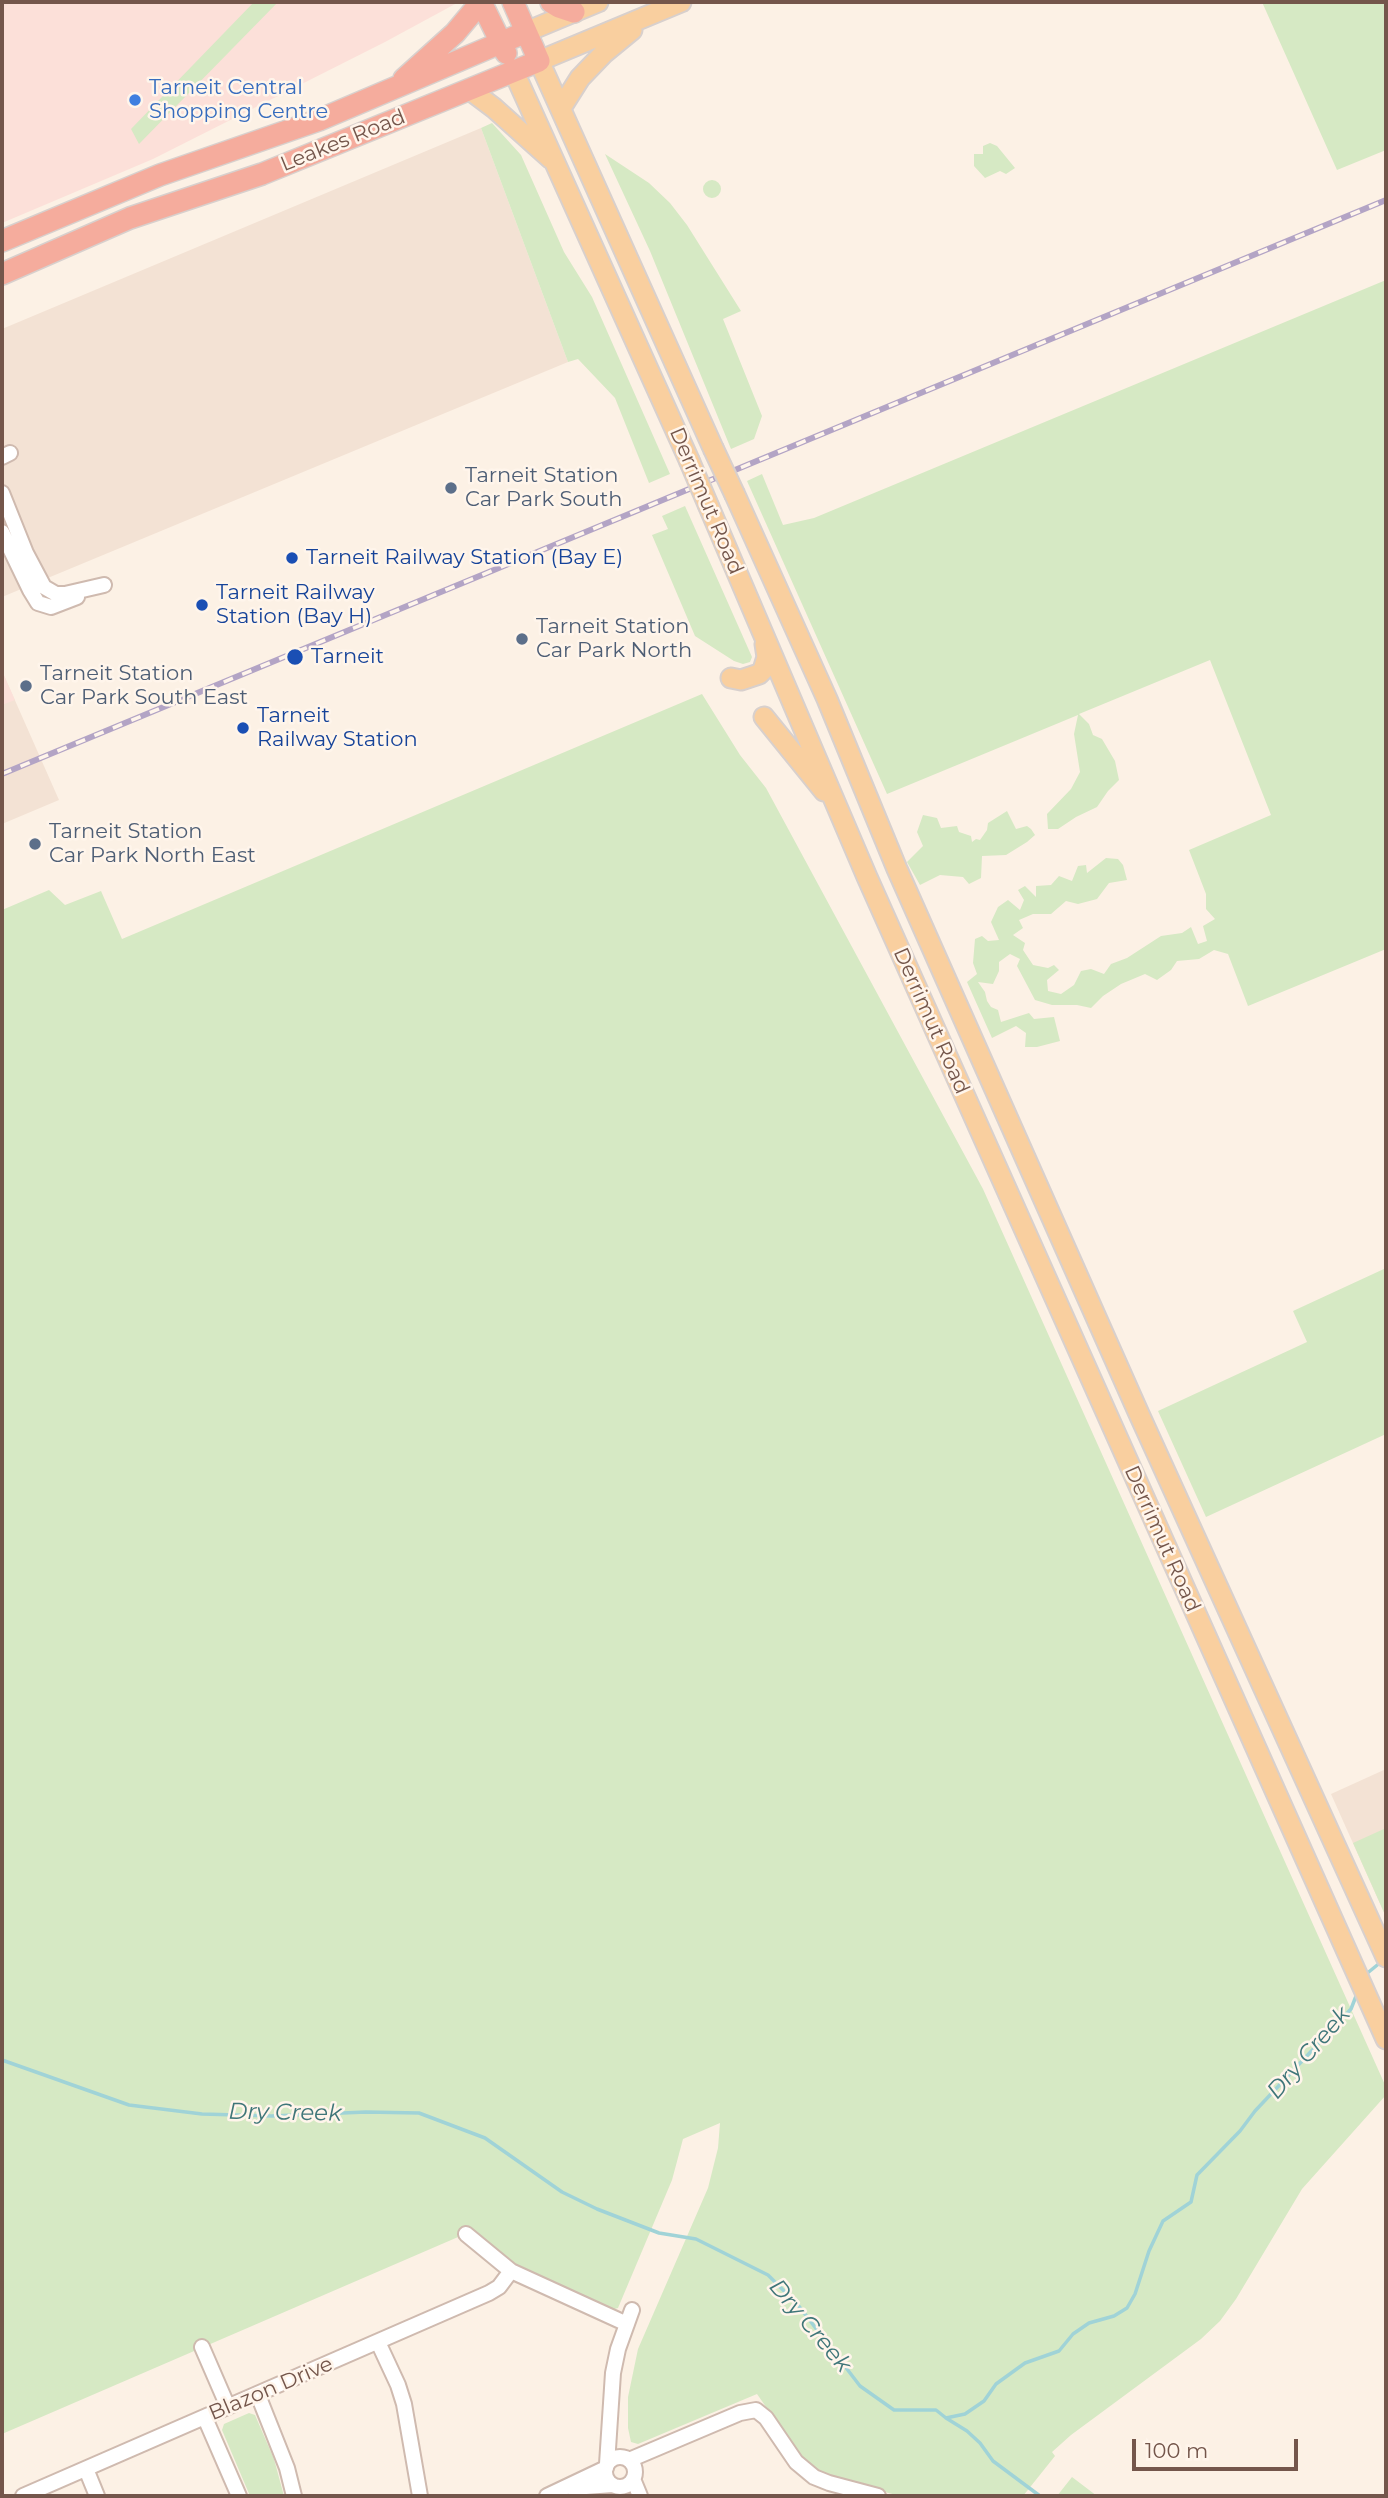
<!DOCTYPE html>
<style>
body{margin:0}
#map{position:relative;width:1388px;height:2498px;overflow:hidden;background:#fcf1e5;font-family:Montserrat,sans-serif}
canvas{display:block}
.frame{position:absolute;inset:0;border:4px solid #74564b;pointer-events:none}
.scale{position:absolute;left:1132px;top:2439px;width:166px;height:32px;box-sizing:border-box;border:4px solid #74564b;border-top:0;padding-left:9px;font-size:21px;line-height:24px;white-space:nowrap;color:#74564b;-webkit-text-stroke:5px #fff5eb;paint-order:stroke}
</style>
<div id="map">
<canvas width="1388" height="2498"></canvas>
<div class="frame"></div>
<div class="scale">100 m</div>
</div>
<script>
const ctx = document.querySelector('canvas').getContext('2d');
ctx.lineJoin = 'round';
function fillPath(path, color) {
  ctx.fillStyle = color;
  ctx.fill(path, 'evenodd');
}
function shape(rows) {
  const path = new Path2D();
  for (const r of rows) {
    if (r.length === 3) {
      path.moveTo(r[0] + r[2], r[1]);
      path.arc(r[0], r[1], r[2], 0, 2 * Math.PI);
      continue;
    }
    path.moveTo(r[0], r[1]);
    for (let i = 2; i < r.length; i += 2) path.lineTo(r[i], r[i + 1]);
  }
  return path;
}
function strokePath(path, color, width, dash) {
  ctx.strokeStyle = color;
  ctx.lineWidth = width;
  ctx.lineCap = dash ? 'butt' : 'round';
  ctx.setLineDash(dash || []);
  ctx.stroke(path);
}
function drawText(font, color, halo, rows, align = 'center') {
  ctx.font = font + ' Montserrat,sans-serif';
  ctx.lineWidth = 5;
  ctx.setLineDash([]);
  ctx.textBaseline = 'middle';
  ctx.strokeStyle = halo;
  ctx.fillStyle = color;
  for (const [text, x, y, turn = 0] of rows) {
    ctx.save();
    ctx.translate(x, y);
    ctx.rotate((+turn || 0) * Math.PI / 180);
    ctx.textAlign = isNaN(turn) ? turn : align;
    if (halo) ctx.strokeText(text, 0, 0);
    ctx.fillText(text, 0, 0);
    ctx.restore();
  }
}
fillPath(shape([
 [481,128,568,362,2,597,2,329],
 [2,671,59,800,2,824],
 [1386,1769,1386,1917,1331,1794]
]), '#f3e2d4');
fillPath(shape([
 [2,2,457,2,457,3,385,42,153,159,2,223],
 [2,671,15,700,2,705]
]), '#fce0d9');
fillPath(shape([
 [254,2,278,2,139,144,131,129],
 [1262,2,1386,2,1386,150,1337,170],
 [492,123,521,155,564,252,592,297,670,474,649,483,615,398,578,359,568,362,481,128],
 [990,143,997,146,1015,168,1006,174,1000,171,985,178,974,166,974,154,983,154,983,146],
 [605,154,649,183,670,203,687,225,741,311,723,319,762,416,754,439,731,449,650,251],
 [712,189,9],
 [1386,280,1386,949,1248,1006,1228,954,1214,950,1199,959,1177,961,1171,970,1157,980,1145,974,1121,984,1103,996,1091,1008,1077,1005,1052,1005,1035,1000,1017,966,1020,959,1010,954,999,962,999,971,993,984,978,982,985,992,987,1001,991,1007,998,1010,1001,1022,1029,1013,1034,1019,1054,1017,1060,1041,1037,1047,1025,1047,1026,1033,1016,1026,992,1038,967,982,977,974,973,963,975,939,982,936,988,941,999,940,991,922,998,907,1008,900,1020,910,1024,900,1018,890,1025,886,1036,897,1036,886,1051,885,1059,876,1072,881,1078,866,1086,865,1087,873,1106,858,1118,859,1123,865,1127,880,1109,883,1097,899,1078,904,1066,901,1051,914,1033,914,1019,920,1023,928,1013,935,1025,943,1023,950,1033,965,1048,968,1054,965,1059,970,1047,980,1048,991,1061,994,1074,985,1081,971,1091,969,1104,974,1111,964,1127,958,1161,936,1182,933,1191,927,1198,944,1207,941,1203,926,1215,919,1206,909,1206,894,1189,850,1271,815,1210,660,1079,714,1089,724,1093,735,1102,739,1115,761,1119,780,1108,791,1097,807,1076,817,1058,829,1048,829,1047,814,1071,789,1080,772,1074,734,1078,715,887,794,747,481,762,474,783,525,814,518],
 [685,506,752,657,750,662,743,664,734,661,695,636,652,535,668,529,662,516],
 [702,694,740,755,766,788,983,1189,1386,2087,1386,2095,1302,2189,1236,2299,1220,2321,1201,2339,1071,2435,1052,2452,1055,2456,1023,2496,900,2496,828,2477,816,2472,803,2460,757,2394,638,2444,631,2442,628,2428,628,2397,638,2349,708,2188,718,2148,720,2123,683,2139,672,2180,618,2308,611,2310,541,2280,510,2263,472,2231,2,2434,2,910,49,890,65,905,101,891,122,939],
 [1007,811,1016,829,1027,826,1031,829,1035,835,1027,842,1006,855,982,856,981,878,969,884,963,877,940,875,920,885,907,862,923,846,917,832,923,815,937,818,941,828,957,826,959,832,971,836,972,842,976,839,980,840,987,830,988,823],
 [1386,1268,1386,1434,1206,1517,1158,1411,1307,1342,1293,1311],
 [1386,1828,1386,1917,1353,1843],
 [249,2413,255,2415,274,2459,284,2496,250,2496,222,2430,224,2424],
 [1072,2477,1097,2496,1057,2496]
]), '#d6e9c4');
strokePath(shape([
 [1365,1975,1381,1962],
 [2,2060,129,2105,202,2114,272,2116,366,2112,419,2113,485,2138,562,2192,597,2209,659,2233,696,2239,768,2275,798,2305,860,2386,894,2410,936,2410,946,2418,965,2414,984,2401,996,2384,1025,2363,1059,2351,1073,2334,1089,2323,1114,2316,1127,2308,1135,2294,1149,2251,1163,2221,1191,2202,1197,2175,1240,2131,1255,2111,1351,2009,1358,1991],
 [946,2418,967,2431,980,2443,993,2461,1040,2496]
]), '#a0d3d7', 3.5);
const minor = shape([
 [2,457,10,453],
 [2,493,26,553,44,587,56,594,65,594,104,585],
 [2,532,30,590,38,603,51,607,77,597],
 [466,2234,511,2271,627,2324],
 [378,2342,398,2385,404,2404,420,2496],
 [202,2347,228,2407],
 [258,2395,287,2468,294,2496],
 [205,2418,239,2496],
 [620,2472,15],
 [629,2460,740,2413,756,2410,766,2418,796,2462,814,2477,829,2483,878,2496],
 [607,2464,613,2373,618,2349,632,2310],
 [86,2469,97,2496],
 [633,2479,640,2496],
 [572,2488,613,2485],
 [23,2496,489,2293,499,2287,511,2271],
 [547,2496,606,2468]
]);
const major = shape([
 [681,2,539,61,713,448],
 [526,32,598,2],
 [514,72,689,460],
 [470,90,494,108,551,159],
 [561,108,580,78,604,53,632,30],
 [735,495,827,699,897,869,1139,1414,1386,1957],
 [709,507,867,877,1386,2039],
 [731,678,741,680,759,674,763,670,767,657,765,644],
 [764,717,824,791]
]);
const highway = shape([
 [481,2,506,53],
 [551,2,559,7,574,12],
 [404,79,455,33,481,2],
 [2,241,160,175,319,120,526,32],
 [2,274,130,218,262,174,539,61,513,2]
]);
strokePath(minor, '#cfbaaf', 18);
strokePath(major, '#d8d0cd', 23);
strokePath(highway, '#d8d0cd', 24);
strokePath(minor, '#fff', 14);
strokePath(major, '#f9cf9f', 19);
strokePath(highway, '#f5ac9d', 21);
const rail = shape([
 [2,774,1386,200]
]);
strokePath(rail, '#b3a4c5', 6);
strokePath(rail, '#fff5eb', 3.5, [10]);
const majorBridge = shape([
 [713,448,735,495],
 [689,460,709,507]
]);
strokePath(majorBridge, '#d8d0cd', 23, []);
strokePath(majorBridge, '#f9cf9f', 19);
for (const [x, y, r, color] of [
 [135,100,7,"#3f7fe0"],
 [451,488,7,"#5c6f8a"],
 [292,558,7,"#1a4fb4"],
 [202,605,7,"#1a4fb4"],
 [522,639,7,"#5c6f8a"],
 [295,657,9,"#1a4fb4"],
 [26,686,7,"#5c6f8a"],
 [243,728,7,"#1a4fb4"],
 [35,844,7,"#5c6f8a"]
]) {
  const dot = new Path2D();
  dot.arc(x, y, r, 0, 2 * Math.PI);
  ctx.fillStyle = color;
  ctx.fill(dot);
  strokePath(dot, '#fff5eb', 2.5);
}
drawText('21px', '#366cbe', '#fff5eb', [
 ["Tarneit Central",149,88],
 ["Shopping Centre",149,112]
], 'left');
drawText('21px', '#74564b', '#fff5eb', [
 ["Leakes Road",343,141,-22],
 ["Derrimut Road",706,501,67],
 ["Derrimut Road",931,1021,66],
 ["Derrimut Road",1162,1539,66],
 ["Blazon Drive",271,2389,-23]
]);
drawText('21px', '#4e5e75', '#fff5eb', [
 ["Tarneit Station",465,476],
 ["Car Park South",465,500],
 ["Tarneit Station",536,627],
 ["Car Park North",536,651],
 ["Tarneit Station",40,674],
 ["Car Park South East",40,698],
 ["Tarneit Station",49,832],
 ["Car Park North East",49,856]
], 'left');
drawText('21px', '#164399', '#fff5eb', [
 ["Tarneit Railway Station (Bay E)",306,558],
 ["Tarneit Railway",216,593],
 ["Station (Bay H)",216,617],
 ["Tarneit",311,657],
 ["Tarneit",257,716],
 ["Railway Station",257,740]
], 'left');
drawText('italic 23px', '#3f7679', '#fff5eb', [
 ["Dry Creek",1309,2053,-49],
 ["Dry Creek",285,2113,1],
 ["Dry Creek",810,2326,50]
]);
</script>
